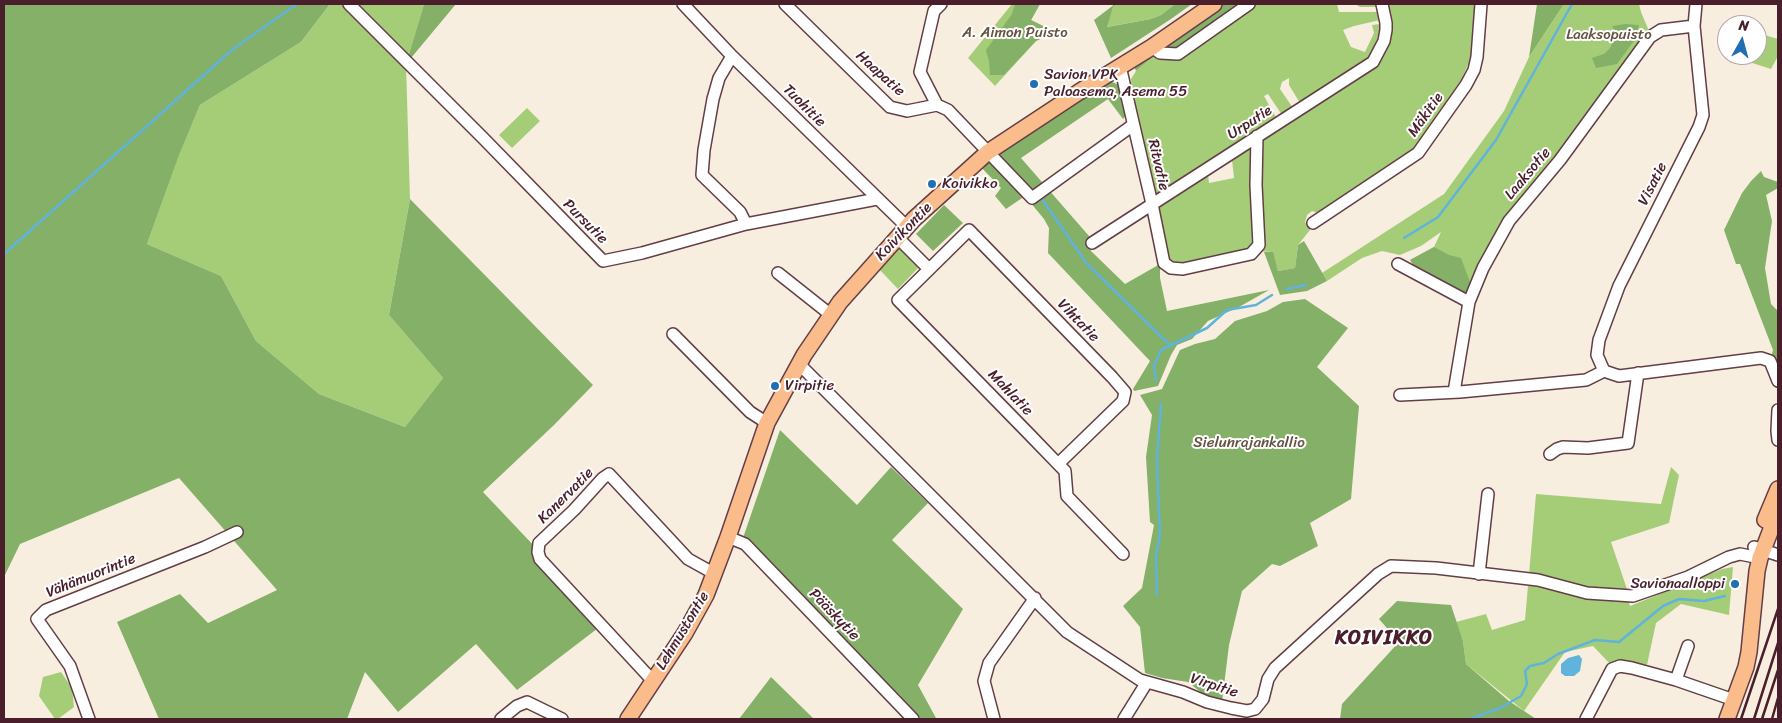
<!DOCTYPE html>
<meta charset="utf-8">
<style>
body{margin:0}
#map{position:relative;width:1782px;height:723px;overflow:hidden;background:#f8eedf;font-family:Sriracha,sans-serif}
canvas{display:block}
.frame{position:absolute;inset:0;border:5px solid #4a1f2b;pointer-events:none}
.north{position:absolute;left:1717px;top:15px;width:50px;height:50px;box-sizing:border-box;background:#fff;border:1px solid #b7a5aa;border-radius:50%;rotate:7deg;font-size:14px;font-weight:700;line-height:20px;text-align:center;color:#4a1f2b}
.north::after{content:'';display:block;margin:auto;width:18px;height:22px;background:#1f6fb2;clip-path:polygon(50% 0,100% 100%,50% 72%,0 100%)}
</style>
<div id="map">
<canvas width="1782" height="723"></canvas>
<div class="frame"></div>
<div class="north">N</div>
</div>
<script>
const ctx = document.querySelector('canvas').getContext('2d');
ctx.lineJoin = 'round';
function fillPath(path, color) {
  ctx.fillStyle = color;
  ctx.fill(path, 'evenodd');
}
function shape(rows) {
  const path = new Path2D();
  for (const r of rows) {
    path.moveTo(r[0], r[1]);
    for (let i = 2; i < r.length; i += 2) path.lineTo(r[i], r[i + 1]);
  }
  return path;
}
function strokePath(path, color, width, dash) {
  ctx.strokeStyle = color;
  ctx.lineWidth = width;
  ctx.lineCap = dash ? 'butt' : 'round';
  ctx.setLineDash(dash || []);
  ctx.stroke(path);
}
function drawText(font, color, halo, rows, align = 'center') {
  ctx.font = font + ' Sriracha,sans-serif';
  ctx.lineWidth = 4;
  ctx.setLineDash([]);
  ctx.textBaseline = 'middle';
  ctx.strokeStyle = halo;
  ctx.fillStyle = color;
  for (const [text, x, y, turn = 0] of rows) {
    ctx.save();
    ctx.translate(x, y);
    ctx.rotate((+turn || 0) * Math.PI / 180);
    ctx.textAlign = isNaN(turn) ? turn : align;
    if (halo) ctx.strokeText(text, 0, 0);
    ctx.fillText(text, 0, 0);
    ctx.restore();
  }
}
fillPath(shape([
 [330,4,424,4,406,64,410,199,389,315,443,378,405,427,319,394,256,341,221,276,147,244,179,154,200,105,301,42],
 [1012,4,1040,4,1031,20,1055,32,1036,41,995,86,968,58],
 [1118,4,1175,4,1161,15,1151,19,1106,27,1113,7],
 [1246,4,1337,4,1339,12,1379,12,1380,20,1354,26,1343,30,1351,47,1365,52,1374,33,1372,25,1380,24,1380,31,1369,60,1300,103,1289,85,1289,78,1282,82,1280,89,1293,108,1282,115,1268,94,1264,96,1277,119,1157,195,1153,190,1133,107,1131,79,1136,71,1156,54],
 [1355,4,1478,4,1473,54,1461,80,1414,150,1319,213,1312,211,1307,215,1305,222,1310,230,1298,245,1295,268,1278,271,1272,252,1242,250,1178,264,1170,259,1158,206,1208,174,1209,183,1234,178,1232,160,1382,57,1392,30,1386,7,1360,7],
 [1564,4,1639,4,1641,12,1649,31,1557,159,1516,207,1470,282,1465,296,1410,260,1434,247,1441,232,1421,246,1400,255,1382,251,1362,258,1327,281,1322,273,1444,194,1504,111,1529,57],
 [1761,34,1778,39,1778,56,1771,69,1749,62,1751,55,1757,55,1757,39],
 [527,108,540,121,512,148,499,135],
 [898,245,919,267,898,289,877,267],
 [1671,467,1679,475,1669,523,1611,542,1629,595,1627,596,1630,606,1722,569,1733,567,1729,615,1681,604,1656,623,1647,665,1627,661,1611,665,1593,646,1565,652,1524,711,1466,664,1463,641,1456,622,1486,614,1492,630,1525,620,1536,494,1661,504],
 [61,672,72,688,74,707,58,719,55,719,39,696,43,677]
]), '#a5cd78');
fillPath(shape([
 [4,4,330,4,301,42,200,105,179,155,147,244,221,276,256,341,319,394,405,427,443,378,389,315,410,199,593,385,554,425,483,492,606,622,517,690,476,644,398,712,365,672,347,719,159,719,117,622,180,594,208,623,277,590,179,478,20,544,4,577],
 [424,4,456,4,406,64],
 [1015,4,1040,4,1031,20,1055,32,1036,41,1004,75,990,75,989,61,986,50,1012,14],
 [1115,4,1118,4,1113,7,1107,27,1151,19,1161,15,1175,4,1192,4,1171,19,1111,58,1094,20],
 [1219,4,1246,4,1177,51,1156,54,1136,71,1134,66,1110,81,1121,86,1127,114,1123,119,1108,99,1021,158,1089,236,1091,251,1125,284,1160,264,1160,278,1167,311,1269,290,1239,307,1208,321,1192,339,1177,345,1171,355,1158,386,1134,391,1133,389,1150,361,1048,253,1049,228,1044,219,1025,196,1006,209,995,196,1001,188,979,165],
 [1537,4,1564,4,1529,57],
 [1625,24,1639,25,1636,38,1617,64,1596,68,1592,58,1604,54,1611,47,1613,26],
 [1761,171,1764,177,1778,182,1778,188,1766,195,1772,221,1765,268,1771,304,1778,311,1778,373,1771,358,1773,350,1740,264,1736,264,1724,230,1742,193,1751,181],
 [944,205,963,223,933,251,916,234],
 [1304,241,1327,281,1307,291,1280,295,1264,252,1273,252,1278,271,1295,268,1298,245],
 [1434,247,1449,255,1461,258,1470,282,1465,296,1417,271,1410,260],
 [1305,299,1348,328,1317,367,1359,406,1351,499,1310,523,1318,546,1280,566,1272,564,1242,591,1229,645,1222,702,1208,698,1188,682,1162,678,1145,673,1140,627,1123,606,1142,588,1154,525,1150,522,1146,457,1152,415,1140,395,1162,389,1180,350,1195,344,1215,339,1235,321,1267,311,1283,302],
 [780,430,857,505,891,467,928,503,892,540,963,609,918,685,936,718,934,719,918,719,743,538],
 [1397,601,1451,605,1463,641,1466,664,1509,701,1536,719,1340,719,1342,704,1399,642,1379,619],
 [771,677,814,719,739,719]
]), '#84b068');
fillPath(shape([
 [1579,655,1582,659,1580,671,1574,676,1565,676,1561,673,1561,664,1568,658]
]), '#60b3db');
strokePath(shape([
 [1042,199,1087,264,1170,345],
 [1404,238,1438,217,1496,140,1572,4],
 [4,254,233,49,297,4],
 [1287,289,1306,285],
 [1156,380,1154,366,1161,350,1207,328,1227,310,1256,305,1272,295],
 [1157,595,1156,556,1160,535,1157,460,1161,404],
 [1470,719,1500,708,1521,696,1527,684,1525,671,1530,666,1544,663,1558,654,1595,640,1619,642,1663,606,1679,599,1704,601,1725,596]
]), '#60b3db', 2.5);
const minor = shape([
 [349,4,483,138,603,261,642,253,746,224,877,199],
 [683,4,732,56,907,227],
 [785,4,890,107,907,111,937,105,948,110,1032,198,1133,125],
 [1152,47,1160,53,1178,54,1249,4],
 [732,56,719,78,713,99,704,150,702,175,740,212,746,224],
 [1120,66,1152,204,1164,263,1171,268,1183,269,1251,254,1259,245,1256,185,1257,136],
 [937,105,920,72,934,11,941,4],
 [1313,223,1418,153,1466,85,1474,70,1477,57,1481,4],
 [897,237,929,269],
 [1092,243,1373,62,1384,41,1386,30,1386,23,1382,4],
 [1398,264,1469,302],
 [778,273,831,315],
 [673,334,750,412,767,423],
 [799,364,1067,632,1140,680,1183,692,1207,702,1231,708,1247,711,1255,709,1263,699,1268,679,1275,668,1378,574,1391,566,1436,568,1538,580,1587,593,1633,596,1688,577,1729,557,1740,554,1760,558],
 [1604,371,1597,355,1599,340,1619,286,1699,127,1703,115,1694,26,1696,4],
 [1604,371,1619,376,1761,358,1770,361,1778,381],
 [1454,392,1469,302,1483,268,1509,221,1560,160,1650,37,1661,30,1694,26],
 [1400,395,1460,392,1586,380,1604,371],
 [1778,410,1777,431,1778,440],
 [1550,454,1557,449,1563,447,1588,448,1628,443,1638,373],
 [1058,464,1123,401,1125,392,1112,377,969,230,898,300,1030,435,1058,464,1065,471,1067,496,1123,554],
 [728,537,745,544,913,719],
 [1754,547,1778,555],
 [1479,574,1488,494],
 [1676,680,1688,646],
 [653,681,540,559,538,552,539,543,574,510,603,478,609,474,688,559,715,574],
 [89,719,70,666,37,619,46,610,205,547,237,532],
 [501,719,517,706,527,702,562,719],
 [994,719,984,681,989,663,1035,598],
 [1124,719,1147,682],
 [1586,719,1612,669,1620,666,1632,668,1676,680,1734,700]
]);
const major = shape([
 [1765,520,1778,489],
 [628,719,685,633,706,595,728,537,767,423,804,355,840,302,914,219,988,152,1079,92,1152,47,1214,4],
 [1727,719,1746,667,1749,652,1757,571,1760,558,1778,511]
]);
strokePath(minor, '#643e46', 14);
strokePath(major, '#643e46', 18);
strokePath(minor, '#fff', 11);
strokePath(major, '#f9bc8a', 15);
strokePath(shape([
 [1741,719,1778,609],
 [1754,719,1778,643],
 [1762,719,1778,670],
 [1772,719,1778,698]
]), '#4a1f2b', 2.5);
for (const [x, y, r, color] of [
 [1034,84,5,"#1f6fb2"],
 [932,184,5,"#1f6fb2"],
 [775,386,5,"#1f6fb2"],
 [1735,584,5,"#1f6fb2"]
]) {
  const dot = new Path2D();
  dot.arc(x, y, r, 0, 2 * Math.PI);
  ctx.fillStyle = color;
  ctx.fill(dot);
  strokePath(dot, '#fff', 2);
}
drawText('15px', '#655342', '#fff', [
 ["A. Aimon Puisto",1015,33],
 ["Laaksopuisto",1609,35],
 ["Sielunrajankallio",1249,443]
]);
drawText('15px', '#4a1f2b', '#fff', [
 ["Haapatie",880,74,42],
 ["Tuohitie",804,106,45],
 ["Mäkitie",1426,115,-55],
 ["Urputie",1250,123,-33],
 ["Ritvatie",1158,165,77],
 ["Laaksotie",1528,174,-50],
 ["Visatie",1653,184,-63],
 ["Pursutie",585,222,45],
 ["Koivikontie",904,232,-46],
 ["Vihtatie",1078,321,46],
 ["Mahlatie",1010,393,46],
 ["Kanervatie",566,496,-45],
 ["Vähämuorintie",91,576,-22],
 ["Pääskytie",834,615,46],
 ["Lehmustontie",683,631,-59],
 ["Virpitie",1214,686,18]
]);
drawText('15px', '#4a1f2b', '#fff', [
 ["Savion VPK",1044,75],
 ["Paloasema, Asema 55",1044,92],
 ["Koivikko",942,184],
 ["Virpitie",785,386],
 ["Savionaalloppi",1725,584,"right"]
], 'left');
ctx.letterSpacing = '1px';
drawText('bold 20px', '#4a1f2b', '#fff', [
 ["KOIVIKKO",1384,639]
]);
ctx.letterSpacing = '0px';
</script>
